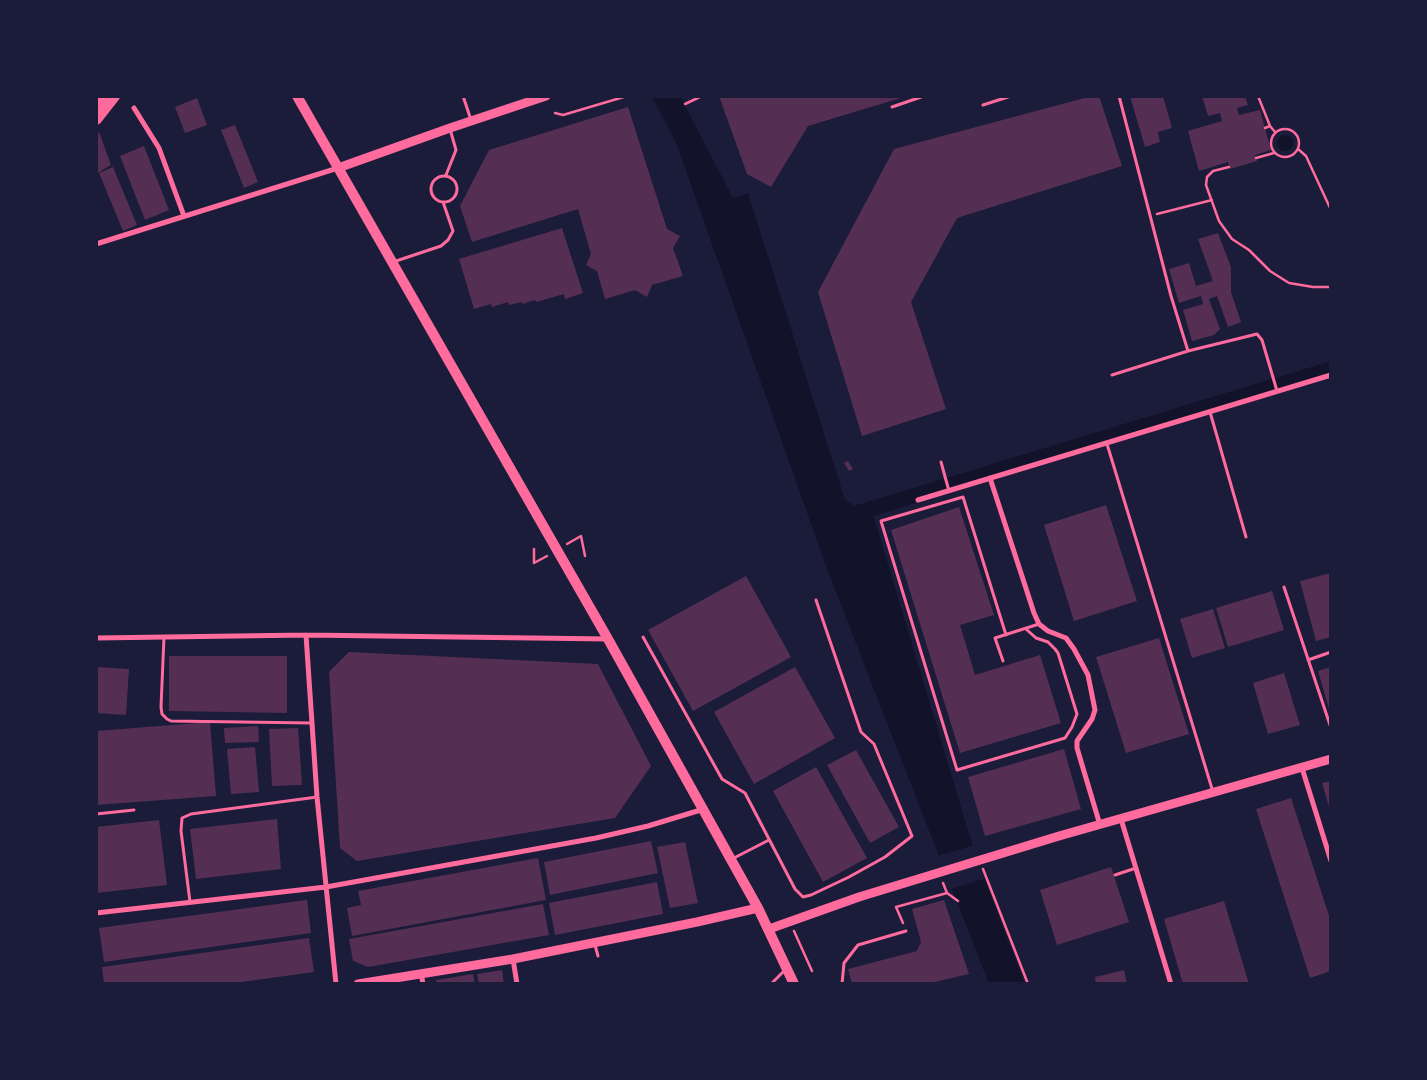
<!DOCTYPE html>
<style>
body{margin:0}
#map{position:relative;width:1427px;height:1080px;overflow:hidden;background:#1b1b3a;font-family:"Fira Sans Condensed",sans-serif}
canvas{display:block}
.frame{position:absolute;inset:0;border:98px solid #1b1b3a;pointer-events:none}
</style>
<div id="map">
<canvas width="1427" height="1080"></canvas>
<div class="frame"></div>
</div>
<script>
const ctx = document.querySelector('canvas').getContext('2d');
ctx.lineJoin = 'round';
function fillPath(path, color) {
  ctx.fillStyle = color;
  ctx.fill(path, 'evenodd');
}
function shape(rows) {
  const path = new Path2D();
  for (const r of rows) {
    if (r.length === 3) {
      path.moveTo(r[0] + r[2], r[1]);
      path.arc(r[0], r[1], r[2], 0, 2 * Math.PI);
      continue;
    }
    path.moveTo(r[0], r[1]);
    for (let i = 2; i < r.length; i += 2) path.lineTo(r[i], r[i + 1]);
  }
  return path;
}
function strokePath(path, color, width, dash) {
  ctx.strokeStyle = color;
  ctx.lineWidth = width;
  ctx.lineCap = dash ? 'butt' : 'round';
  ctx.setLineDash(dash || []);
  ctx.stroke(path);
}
fillPath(shape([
 [652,96,680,96,733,198,748,193,845,500,874,518,977,860,1025,984,989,984,827,569,677,145],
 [1285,143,8]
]), '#12122b');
fillPath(shape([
 [975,845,987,878,950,889,937,856]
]), '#1b1b3a');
strokePath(shape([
 [844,517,1331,369]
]), '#12122b', 15);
fillPath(shape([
 [719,96,904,96,904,97,808,126,771,187,747,174],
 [1092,96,1099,96,1122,166,957,218,911,302,946,409,862,436,818,292,894,149],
 [1130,96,1163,96,1172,128,1158,132,1160,142,1145,147],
 [1202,96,1245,96,1248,105,1237,108,1239,115,1260,110,1271,150,1255,155,1257,161,1230,169,1228,162,1199,171,1188,131,1222,121,1220,113,1208,116],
 [197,98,207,125,185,133,175,107],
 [628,107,667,229,680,236,673,248,683,276,652,285,647,297,635,290,605,299,597,271,586,265,591,254,578,209,472,242,460,206,489,150],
 [235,125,258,182,244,188,221,130],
 [99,132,111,165,96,174,96,135],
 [144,146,169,210,145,220,120,156],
 [113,167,137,225,123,231,99,173],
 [562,228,583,293,565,299,564,294,536,302,535,300,523,304,522,302,509,305,508,302,492,307,491,304,474,309,459,259],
 [1218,233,1231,267,1231,292,1241,322,1228,327,1217,296,1209,299,1220,329,1214,335,1192,341,1183,310,1203,304,1201,296,1179,303,1169,269,1189,263,1196,286,1213,281,1198,239],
 [848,461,853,469,849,471,844,463],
 [1106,505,1137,601,1074,621,1044,525],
 [959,507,994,615,960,625,975,675,1040,655,1061,723,960,753,891,530],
 [1331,573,1331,637,1316,641,1300,581],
 [746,576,791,657,693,711,648,630],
 [1272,591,1284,630,1228,647,1216,608],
 [1213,609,1225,648,1192,658,1180,619],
 [1159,638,1189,734,1126,753,1096,657],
 [349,652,598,664,651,766,615,818,357,861,340,848,329,672],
 [169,656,287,656,287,713,169,711],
 [96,667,129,669,126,715,96,713],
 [795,667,835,738,754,784,714,712],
 [1331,667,1331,712,1330,712,1318,671],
 [1284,673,1300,725,1268,734,1253,683],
 [210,722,216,796,96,805,96,731],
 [258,726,259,742,225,743,224,728],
 [298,728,302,785,272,786,269,729],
 [255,747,259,792,231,794,227,749],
 [1064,749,1081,809,985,836,968,777],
 [856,750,899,827,870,843,827,765],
 [816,767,867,858,823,882,773,791],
 [1331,781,1331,810,1330,810,1322,783],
 [1291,798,1331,922,1331,971,1310,978,1256,809],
 [277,819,281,869,196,879,190,829],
 [159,820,167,885,96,893,96,827],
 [651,841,658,873,550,895,544,862],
 [685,842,698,903,670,908,657,847],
 [538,858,546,900,352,936,347,908,361,905,358,891],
 [1111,867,1129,922,1057,945,1040,890],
 [657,882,663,914,555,935,549,903],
 [307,900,311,933,104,962,99,928],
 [944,900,969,974,926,984,852,984,848,969,917,951,921,942,912,909],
 [1224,901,1249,984,1183,984,1164,919],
 [543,904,549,935,368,967,353,961,349,939],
 [309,938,314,972,227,984,104,984,102,967],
 [502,970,504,984,479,984,477,974],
 [1124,970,1127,984,1096,984,1095,977],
 [473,974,475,984,437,984,436,980]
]), '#542f53');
strokePath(shape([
 [1258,96,1270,126,1275,132],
 [685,104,702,96],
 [555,113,563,115,627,96],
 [1265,128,1270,126],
 [1285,143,14],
 [1298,149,1306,156,1331,210],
 [1256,158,1274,153],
 [1229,167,1213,171,1207,177,1206,185,1219,221,1232,239,1249,250,1270,271,1289,283,1313,287,1331,287],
 [1157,214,1212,200],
 [567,544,581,536,585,556],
 [534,549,534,563,547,556],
 [983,869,1028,984],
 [943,883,947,893],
 [903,923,896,907,947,893,958,901],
 [794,931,812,971]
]), '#ff6b9d', 2.5);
strokePath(shape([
 [399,96,425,96],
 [463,96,471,120],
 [1119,96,1171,296,1188,351,1257,334,1262,340,1277,391],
 [983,105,1011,96],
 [892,107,924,96],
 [446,175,456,150,450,129],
 [444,189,13],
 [393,262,441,246,448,240,453,231,443,202],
 [1112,375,1188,351],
 [1210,412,1246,537],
 [1107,444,1213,792],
 [941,462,949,491],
 [1284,587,1331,728],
 [1006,635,963,497,881,521,957,770,1065,738,1072,727,1077,714,1058,653,1055,649,1048,642,1036,638,1026,629],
 [164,637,161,707,162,714,167,719,171,721,312,723],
 [643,637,722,779,745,793,795,889,803,897,811,895,849,877,885,857,912,836,874,744,861,732,816,600],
 [1308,660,1331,652],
 [1003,661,995,638,1039,624],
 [96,814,134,810],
 [732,859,769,840],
 [1115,875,1136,868],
 [190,902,181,831,182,818,191,814,317,797],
 [595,945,598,956],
 [771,984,785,970],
 [842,984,844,963,858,945,906,931]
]), '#ff6b9d', 3);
strokePath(shape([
 [134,108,159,148,184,216],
 [96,244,338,168],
 [990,478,1034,613,1039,624,1048,631,1066,638,1074,649,1088,675,1095,710,1092,719,1077,741,1077,748,1100,825],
 [918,500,1331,375],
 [306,635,317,797,336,984],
 [96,638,306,635,608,639],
 [1302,768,1331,861],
 [1121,819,1171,984],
 [96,913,326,887,596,838,648,826,704,809],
 [513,959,517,984],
 [421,973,423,984]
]), '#ff6b9d', 5);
strokePath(shape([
 [338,168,450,128,546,96],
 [769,929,859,897,1059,836,1331,759],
 [358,984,513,959,697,922,758,908]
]), '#ff6b9d', 9);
strokePath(shape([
 [297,96,608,639,758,908,794,984]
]), '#ff6b9d', 10);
strokePath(shape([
 [96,101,101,96],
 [96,119,114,96]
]), '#ff6b9d', 12);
</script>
